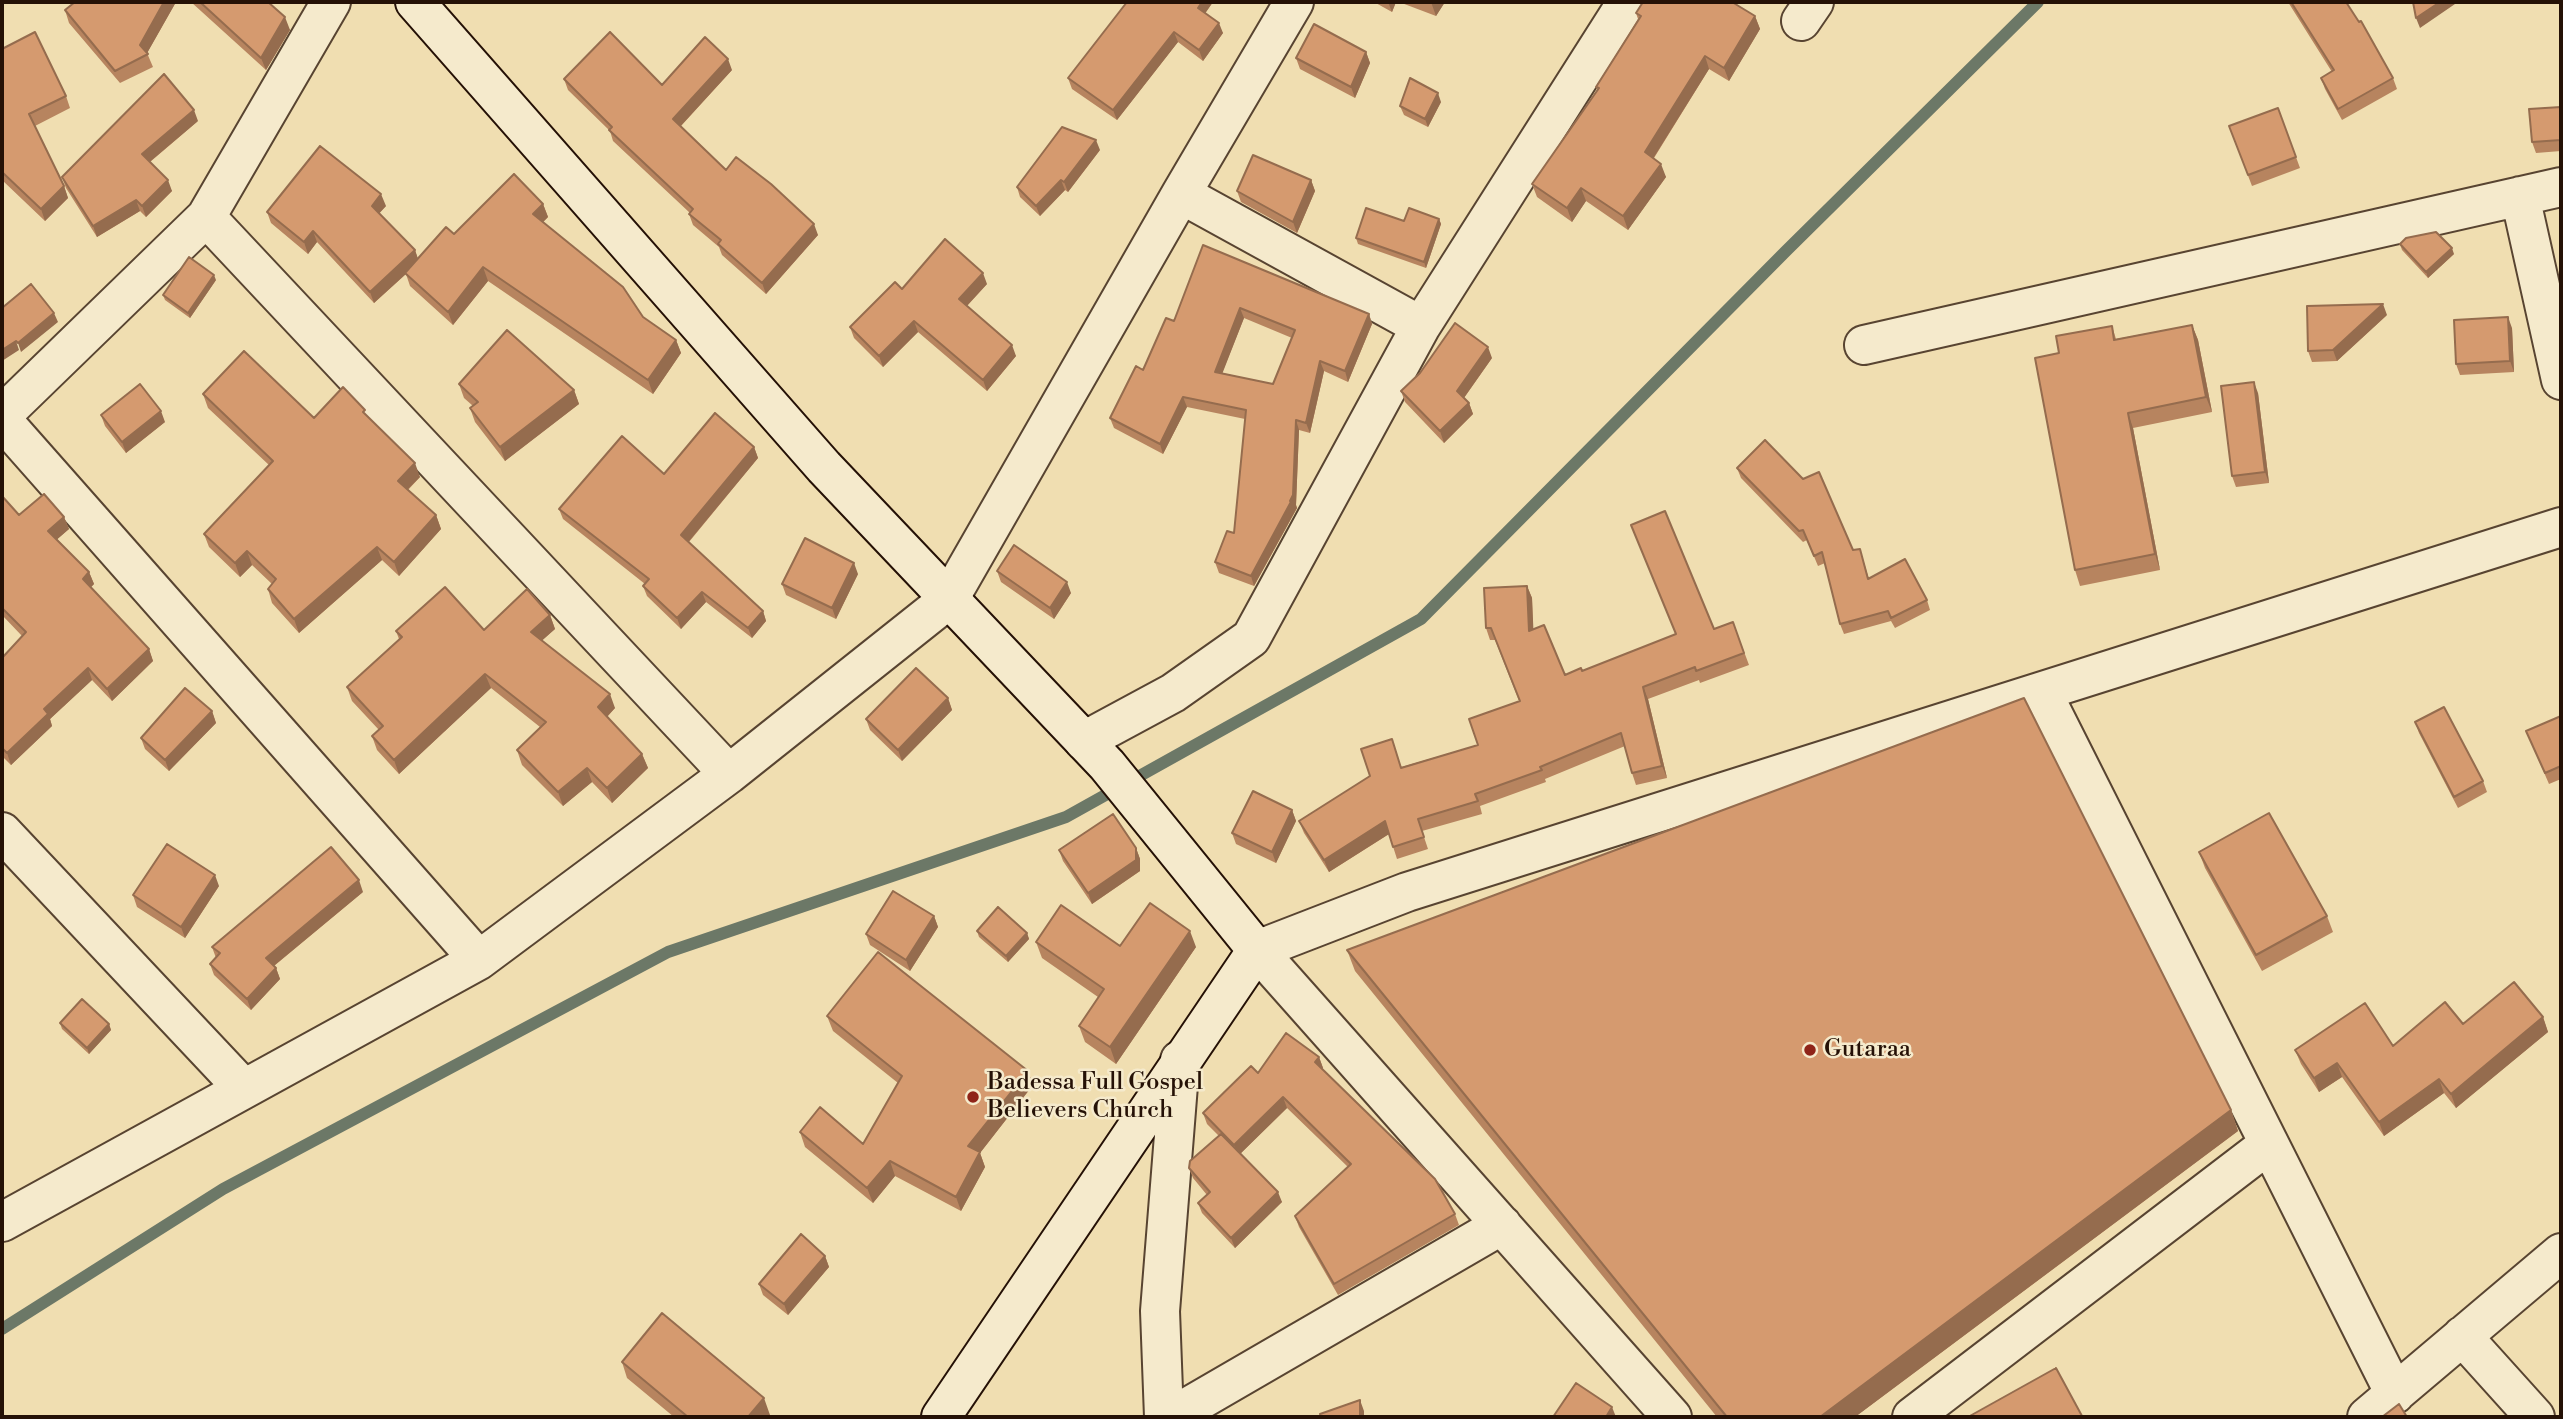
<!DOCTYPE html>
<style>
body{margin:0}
#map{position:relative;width:2563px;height:1419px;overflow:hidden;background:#f0deb1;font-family:"Libre Bodoni",serif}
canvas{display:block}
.frame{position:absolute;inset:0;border:4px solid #251106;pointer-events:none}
</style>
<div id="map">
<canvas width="2563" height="1419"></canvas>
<div class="frame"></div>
</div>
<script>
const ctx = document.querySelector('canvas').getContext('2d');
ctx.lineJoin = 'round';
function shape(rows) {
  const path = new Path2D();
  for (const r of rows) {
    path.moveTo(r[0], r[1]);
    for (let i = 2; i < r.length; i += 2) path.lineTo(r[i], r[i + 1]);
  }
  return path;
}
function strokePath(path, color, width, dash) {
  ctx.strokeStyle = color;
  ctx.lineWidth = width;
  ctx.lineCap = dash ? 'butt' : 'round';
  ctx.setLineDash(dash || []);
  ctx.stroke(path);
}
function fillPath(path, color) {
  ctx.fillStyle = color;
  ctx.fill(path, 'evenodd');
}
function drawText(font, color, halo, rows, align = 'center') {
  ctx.font = font + ' "Libre Bodoni",serif';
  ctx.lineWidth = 5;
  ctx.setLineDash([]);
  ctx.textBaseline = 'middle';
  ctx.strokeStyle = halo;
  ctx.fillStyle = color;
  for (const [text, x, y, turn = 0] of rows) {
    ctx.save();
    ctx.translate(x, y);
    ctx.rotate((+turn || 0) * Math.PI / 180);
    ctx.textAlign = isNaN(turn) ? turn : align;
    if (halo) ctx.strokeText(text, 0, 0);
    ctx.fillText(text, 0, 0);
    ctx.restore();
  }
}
strokePath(shape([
 [2,1329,223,1189,668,952,1066,817,1421,619,1786,251,2038,2]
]), '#6c7867', 12);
const street = shape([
 [1801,21,1814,2],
 [1181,194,1421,326],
 [2520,196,2561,380],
 [206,217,729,774],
 [1864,345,2561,187],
 [2,415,206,217,331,2],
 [2,420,479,960],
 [2042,692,2395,1394],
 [1084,741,1173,693,1251,638,1421,326,1627,2],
 [2,832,244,1089],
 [2,1222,479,960,729,774,949,599,1181,194,1294,2],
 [2462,1336,2535,1417],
 [1164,1417,1160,1311,1180,1060],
 [1171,1417,1502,1225],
 [1672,1417,1257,950,1407,892,2561,527],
 [1912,1417,2269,1144],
 [2367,1417,2561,1253]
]);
const secondary = shape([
 [415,2,824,467,1107,765,1257,950,941,1417]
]);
strokePath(street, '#584431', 42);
strokePath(secondary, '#251106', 42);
strokePath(street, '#f5eacc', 38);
strokePath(secondary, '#f5eacc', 38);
fillPath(shape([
 [176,2,147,53,153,67,120,83,69,23,65,10],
 [191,2,268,2,290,30,266,70],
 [1127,2,1213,2,1205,13,1223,33,1203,61,1178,42,1117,120,1072,89,1068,78],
 [1374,2,1396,2,1392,12],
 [1399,2,1445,2,1436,16],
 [2288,2,2346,2,2393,78,2397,89,2342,120,2325,89,2321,78,2332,72],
 [1636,13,1755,16,1760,29,1729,81,1709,69,1654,158,1666,177,1628,230,1586,201,1572,222,1537,197,1532,184,1597,90,1596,87,1638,19],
 [2,49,66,96,70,108,35,126,64,186,68,198,45,221,2,180],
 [1366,52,1370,63,1355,98,1300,69,1296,58],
 [732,70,681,126,726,170,818,235,766,294,722,255,719,247,693,225,689,214,690,213,613,141,610,131,568,90,564,79,662,85],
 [1441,102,1428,127,1404,115,1400,106],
 [2561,107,2561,151,2536,153,2532,142],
 [2278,108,2300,168,2252,186,2229,126],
 [198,121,150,162,172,191,146,217,140,211,97,237,66,188,62,177],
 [1100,150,1068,192,1065,190,1040,216,1020,197,1017,187],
 [1311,180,1315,191,1297,233,1241,202,1237,191],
 [543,204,548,217,543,222,643,317,676,340,681,353,653,394,488,281,453,325,410,286,406,274,374,303,317,242,308,254,271,223,267,212,386,206,379,213,415,250,418,259,454,234],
 [1439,219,1441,224,1426,268,1358,244,1356,238,1404,221],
 [2400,244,2454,254,2428,278,2402,250],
 [1203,245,1369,314,1372,324,1348,382,1324,371,1310,433,1299,430,1296,505,1297,508,1254,586,1219,573,1215,562,1234,533,1245,419,1187,407,1163,454,1114,428,1110,418,1174,321],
 [1244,318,1292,338,1273,384,1222,373],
 [216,280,190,318,165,300,163,295],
 [987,284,967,306,1016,356,987,391,918,332,883,367,854,338,850,327,902,289],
 [2387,315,2337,361,2312,362,2308,351],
 [2192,325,2198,340,2212,412,2133,428,2160,570,2080,586,2075,570,2059,353,2112,326,2116,339],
 [2512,328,2514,372,2460,375,2456,364],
 [1492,358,1464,398,1469,403,1473,414,1444,443,1405,402,1401,391],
 [459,384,574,390,579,404,505,461,475,422,470,408,473,406,464,398],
 [2258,393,2269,483,2236,487,2232,476],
 [203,394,314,418,367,416,420,477,408,490,436,515,441,529,399,576,382,560,299,633,272,603,268,589,272,584,252,565,240,577,209,547,204,534,269,465,208,408],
 [101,415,165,422,126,453,105,426],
 [754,447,758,458,689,542,763,611,766,621,752,638,706,602,681,629,647,596,643,586,645,584,563,519,559,509,664,474],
 [1737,468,1853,550,1860,549,1869,579,1927,600,1930,610,1895,628,1891,621,1844,634,1840,624,1825,563,1818,566,1807,540,1803,542,1741,478],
 [2,496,19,515,64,517,69,529,57,539,89,572,94,584,91,587,149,649,153,661,112,701,92,680,50,719,52,726,11,765,2,756,2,658,22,636,2,615],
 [1631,525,1714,629,1733,622,1749,665,1700,683,1699,680,1648,699,1667,778,1636,785,1632,773,1625,746,1545,779,1546,782,1480,806,1482,814,1422,831,1428,849,1397,859,1389,834,1329,872,1304,833,1299,821,1370,776,1478,745,1519,701,1495,640,1490,640,1486,628,1527,586,1532,598,1533,629,1565,675,1582,671,1676,635],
 [997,571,1071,593,1054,619,1001,582],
 [858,574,836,619,786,595,782,584],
 [550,615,555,629,542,640,615,708,607,717,642,754,648,768,612,803,592,782,563,806,522,765,517,750,540,727,491,688,399,774,377,750,372,736,379,730,352,701,347,687,399,639,396,631,484,630],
 [948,698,952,710,902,761,870,730,866,719],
 [212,711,216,723,169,771,145,749,141,738],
 [2561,716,2561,779,2549,784,2526,731],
 [2415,722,2483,781,2487,792,2458,808,2419,733],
 [1292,810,1296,821,1276,863,1236,844,1232,833],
 [1136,848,1140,859,1140,871,1092,904,1063,861,1059,850],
 [2199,852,2327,916,2333,932,2262,971,2205,868],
 [219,886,185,938,137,907,133,895],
 [363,892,274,966,276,968,280,979,251,1010,214,975,210,964,216,958,212,947],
 [934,916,938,927,910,971,870,945,866,934],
 [977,931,1027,933,1029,939,1008,962,979,937],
 [1036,942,1120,946,1196,947,1116,1064,1085,1042,1079,1026,1098,997,1042,958],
 [1347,950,2231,1110,2238,1131,1855,1417,1717,1417,1355,971],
 [827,1016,1028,1071,1033,1085,980,1153,985,1167,961,1211,895,1176,873,1203,805,1147,800,1132,863,1144,898,1083,833,1031],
 [2543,1017,2548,1032,2456,1108,2444,1093,2384,1136,2342,1077,2319,1092,2301,1064,2295,1050,2393,1046,2463,1024],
 [60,1023,109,1024,111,1030,89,1054,62,1029],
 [1319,1057,1323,1068,1322,1069,1455,1214,1459,1225,1338,1295,1299,1227,1295,1216,1348,1167,1287,1108,1240,1154,1282,1202,1235,1248,1202,1213,1198,1203,1207,1195,1193,1178,1189,1168,1219,1136,1207,1124,1203,1113,1258,1073],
 [825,1256,829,1267,788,1315,763,1295,759,1284],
 [622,1362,770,1415,767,1417,674,1417,627,1378]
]), '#b7845f');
fillPath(shape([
 [164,2,176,2,146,55,140,45],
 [1202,2,1213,2,1202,18,1198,8],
 [1388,2,1396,2,1392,12],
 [1431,2,1445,2,1436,16],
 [2440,2,2454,2,2455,4,2420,28,2416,18],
 [1755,16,1760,29,1729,81,1724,68],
 [285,17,290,30,266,70,261,58],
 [1219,23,1223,33,1203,61,1199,50],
 [1174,32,1178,42,1117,120,1113,110],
 [1366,52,1370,63,1355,98,1351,87],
 [1705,56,1709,69,1649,165,1645,152],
 [728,59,732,70,677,130,673,119],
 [1438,93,1441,102,1428,127,1425,119],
 [194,110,198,121,146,165,142,154],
 [1096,140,1100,150,1068,192,1064,182],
 [1661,164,1666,177,1628,230,1623,216],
 [168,180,172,191,146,217,142,206],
 [1061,180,1065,190,1040,216,1036,206],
 [1311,180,1315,191,1297,233,1293,222],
 [64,186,68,198,45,221,41,209],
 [1581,188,1586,201,1572,222,1567,208],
 [381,194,386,206,376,217,372,206],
 [136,200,140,211,97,237,93,226],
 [543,204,548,217,538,227,533,214],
 [1439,219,1441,224,1426,268,1424,262],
 [814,224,818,235,766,294,762,283],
 [313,231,317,242,308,254,304,242],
 [2452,248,2454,254,2428,278,2426,272],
 [415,250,419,262,374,303,370,292],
 [483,267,488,281,453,325,448,312],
 [983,273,987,284,963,310,959,299],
 [214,275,216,280,190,318,188,313],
 [2383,304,2387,315,2337,361,2333,350],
 [1240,308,1244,318,1219,382,1215,372],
 [54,313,58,322,21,352,18,343],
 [1369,314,1372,324,1348,382,1345,371],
 [2508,317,2512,328,2514,372,2510,361],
 [914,321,918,332,883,367,879,356],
 [2192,325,2198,340,2212,412,2206,397],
 [676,340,681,353,653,394,648,380],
 [16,341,19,350,2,361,2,350],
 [1012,345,1016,356,987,391,983,380],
 [1488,347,1492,358,1461,402,1457,391],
 [1320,361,1324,371,1310,433,1306,423],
 [2254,382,2258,393,2269,483,2265,472],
 [574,390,579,404,505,461,500,447],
 [1183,397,1187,407,1163,454,1160,444],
 [1469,403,1473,414,1444,443,1440,431],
 [161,411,165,422,126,453,122,442],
 [2128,413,2133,428,2160,570,2155,554],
 [1296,420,1299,430,1296,505,1297,508,1254,586,1251,576],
 [754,447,758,458,685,546,681,535],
 [415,463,420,477,403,494,398,481],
 [436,515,441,529,399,576,394,562],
 [64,517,69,529,53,543,48,531],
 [377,547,382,560,299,633,294,619],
 [247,551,252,565,240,577,235,563],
 [854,563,858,574,836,619,832,608],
 [89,572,94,584,87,591,83,579],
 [1067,582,1071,593,1054,619,1050,608],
 [1527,586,1532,598,1534,643,1529,631],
 [702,592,706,602,681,629,677,618],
 [763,611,766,621,752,638,748,628],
 [550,615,555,629,536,646,531,632],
 [149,649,153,661,112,701,107,689],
 [88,668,92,680,50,719,52,726,11,765,7,753,44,709],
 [485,674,491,688,399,774,394,760],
 [1643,687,1648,699,1667,778,1662,766],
 [610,694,615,708,603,721,598,707],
 [948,698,952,710,902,761,898,750],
 [212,711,216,723,169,771,165,760],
 [642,754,648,768,612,803,607,788],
 [587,768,592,782,563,806,558,792],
 [1292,810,1296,821,1276,863,1272,852],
 [1385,821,1389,834,1329,872,1324,860],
 [1136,848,1140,859,1140,871,1092,904,1088,893],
 [215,875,219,886,185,938,181,927],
 [359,880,363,892,270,969,266,958],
 [934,916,938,927,910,971,906,960],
 [1190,931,1196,947,1116,1064,1110,1047],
 [1027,933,1029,939,1008,962,1006,956],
 [276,968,280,979,251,1010,247,999],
 [2543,1017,2548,1032,2456,1108,2451,1094],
 [109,1024,111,1030,89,1054,87,1048],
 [1319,1057,1323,1068,1319,1073,1315,1062],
 [2337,1063,2342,1077,2319,1092,2314,1078],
 [1028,1071,1033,1085,980,1153,985,1167,961,1211,956,1197,968,1146],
 [2439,1079,2444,1093,2384,1136,2379,1122],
 [1283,1097,1287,1108,1238,1156,1234,1145],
 [2231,1110,2238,1131,1855,1417,1820,1417],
 [890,1161,895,1176,873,1203,867,1188],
 [1278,1192,1282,1202,1235,1248,1231,1238],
 [825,1256,829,1267,788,1315,784,1304],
 [764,1398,770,1415,767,1417,748,1417],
 [1360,1400,1364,1411,1364,1417,1360,1417],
 [1612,1407,1616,1417,1606,1417]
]), '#956c4e');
const building = shape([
 [75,2,164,2,140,45,148,54,115,71,65,10,75,2],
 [200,2,268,2,285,17,261,58,200,2],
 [1127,2,1202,2,1198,8,1219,23,1199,50,1174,32,1113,110,1068,78,1127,2],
 [1643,2,1732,2,1755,16,1724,68,1705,56,1645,152,1661,164,1623,216,1581,188,1567,208,1532,184,1599,88,1596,87,1641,16,1636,13,1643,2],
 [2291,2,2346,2,2359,22,2361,21,2393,78,2338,109,2321,78,2334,70,2291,2],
 [2413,2,2440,2,2416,18,2413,2],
 [1314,24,1366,52,1351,87,1296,58,1314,24],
 [35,32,66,96,29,114,64,186,41,209,2,172,2,49,35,32],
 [610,32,662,85,705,37,728,59,673,119,726,170,736,157,771,184,814,224,762,283,718,244,721,240,689,214,693,209,609,130,612,127,564,79,610,32],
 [164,74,194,110,142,154,168,180,142,206,136,200,93,226,62,177,164,74],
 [1410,78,1438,93,1425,119,1400,106,1410,78],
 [2561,107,2561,140,2532,142,2529,109,2561,107],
 [2278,108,2296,157,2248,175,2229,126,2278,108],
 [1062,127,1096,140,1064,182,1061,180,1036,206,1017,187,1062,127],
 [320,146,381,194,372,206,415,250,370,292,313,231,304,242,267,212,320,146],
 [1253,155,1311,180,1293,222,1237,191,1253,155],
 [514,174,543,204,533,214,623,287,643,317,676,340,648,380,483,267,448,312,405,273,446,227,454,234,514,174],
 [1366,208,1404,221,1409,208,1439,219,1424,262,1356,238,1366,208],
 [2436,232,2452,248,2426,272,2400,244,2406,238,2436,232],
 [945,239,983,273,959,299,1012,345,983,380,914,321,879,356,850,327,895,282,902,289,945,239],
 [1203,245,1369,314,1345,371,1320,361,1306,423,1296,420,1293,495,1290,501,1293,498,1251,576,1215,562,1227,531,1234,533,1246,410,1183,397,1160,444,1110,418,1136,366,1143,370,1166,318,1174,321,1203,245],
 [1240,308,1295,330,1273,384,1215,372,1240,308],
 [189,257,214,275,188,313,163,295,189,257],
 [31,284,54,313,18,343,16,341,2,350,2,308,31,284],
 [2383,304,2333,350,2308,351,2307,306,2383,304],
 [2508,317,2510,361,2456,364,2454,320,2508,317],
 [1455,323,1488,347,1457,391,1469,403,1440,431,1401,391,1420,373,1455,323],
 [2192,325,2206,397,2128,413,2155,554,2075,570,2035,358,2059,353,2056,336,2112,326,2114,340,2192,325],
 [507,330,574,390,500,447,470,408,478,402,459,384,507,330],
 [244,351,314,418,343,387,365,410,363,412,415,463,398,481,436,515,394,562,377,547,294,619,268,589,276,579,247,551,235,563,204,534,273,461,203,394,244,351],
 [2254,382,2265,472,2232,476,2221,386,2254,382],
 [140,384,161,411,122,442,101,415,140,384],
 [715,413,754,447,681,535,763,611,748,628,702,592,677,618,643,586,649,579,559,509,622,436,664,474,715,413],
 [1765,440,1803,479,1819,472,1853,550,1860,549,1868,579,1905,559,1927,600,1891,618,1888,611,1840,624,1822,552,1814,556,1803,530,1799,531,1737,468,1765,440],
 [44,494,64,517,48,531,89,572,83,579,149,649,107,689,88,668,44,709,48,714,7,753,2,748,2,658,26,632,2,608,2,496,19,515,44,494],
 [1665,511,1714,629,1733,622,1744,653,1696,671,1695,667,1643,687,1662,766,1632,773,1621,733,1540,767,1542,770,1475,794,1478,801,1418,819,1424,837,1393,847,1385,821,1324,860,1299,821,1370,776,1361,749,1392,739,1401,768,1478,745,1469,719,1520,701,1491,628,1486,628,1484,588,1527,586,1529,631,1544,625,1565,675,1581,668,1582,671,1676,634,1631,525,1665,511],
 [805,538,854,563,832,608,782,584,805,538],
 [1014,545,1067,582,1050,608,997,571,1014,545],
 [445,587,484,630,527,589,550,615,531,632,610,694,598,707,642,754,607,788,587,768,558,792,517,750,546,722,485,674,394,760,372,736,383,726,347,687,402,637,396,631,445,587],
 [916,668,948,698,898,750,866,719,916,668],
 [185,688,212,711,165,760,141,738,185,688],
 [2024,698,2231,1110,1820,1417,1727,1417,1347,950,2024,698],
 [2444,707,2483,781,2454,797,2415,722,2444,707],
 [2561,716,2561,766,2545,773,2526,731,2561,716],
 [1253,791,1292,810,1272,852,1232,833,1253,791],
 [2269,813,2327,916,2256,955,2199,852,2269,813],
 [1113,814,1136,848,1136,860,1088,893,1059,850,1113,814],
 [167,844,215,875,181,927,133,895,167,844],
 [331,847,359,880,266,958,276,968,247,999,210,964,220,953,212,947,331,847],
 [893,891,934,916,906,960,866,934,893,891],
 [1150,903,1190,931,1110,1047,1079,1026,1104,989,1036,942,1061,905,1120,946,1150,903],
 [998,907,1027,933,1006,956,977,931,998,907],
 [878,952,1028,1071,968,1146,980,1152,956,1197,890,1161,867,1188,800,1132,820,1107,863,1144,902,1076,827,1016,878,952],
 [2514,982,2543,1017,2451,1094,2439,1079,2379,1122,2337,1063,2314,1078,2295,1050,2365,1003,2393,1046,2445,1002,2463,1024,2514,982],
 [82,999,109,1024,87,1048,60,1023,82,999],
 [1286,1033,1319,1057,1315,1062,1435,1179,1455,1214,1334,1284,1295,1216,1351,1164,1283,1097,1234,1145,1203,1113,1251,1066,1258,1073,1286,1033],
 [1221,1134,1278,1192,1231,1238,1198,1203,1210,1192,1189,1168,1190,1161,1221,1134],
 [801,1234,825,1256,784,1304,759,1284,801,1234],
 [662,1313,764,1398,748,1417,688,1417,622,1362,662,1313],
 [2056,1368,2082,1416,2080,1417,1968,1417,2056,1368],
 [1576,1383,1612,1407,1606,1417,1553,1417,1576,1383],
 [1360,1400,1360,1417,1321,1417,1320,1414,1360,1400],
 [2399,1404,2407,1417,2382,1417,2399,1404]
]);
fillPath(building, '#d59a6f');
strokePath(building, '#956c4e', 2);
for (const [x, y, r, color] of [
 [1810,1050,7,"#8f2418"],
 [973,1097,7,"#8f2418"]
]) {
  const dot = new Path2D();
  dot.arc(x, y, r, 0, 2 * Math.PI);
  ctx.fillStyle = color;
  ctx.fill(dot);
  strokePath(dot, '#f5eacc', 2.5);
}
drawText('24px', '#251106', '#f5eacc', [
 ["Gutaraa",1824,1050],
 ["Badessa Full Gospel",987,1083],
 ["Believers Church",987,1111]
], 'left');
</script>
